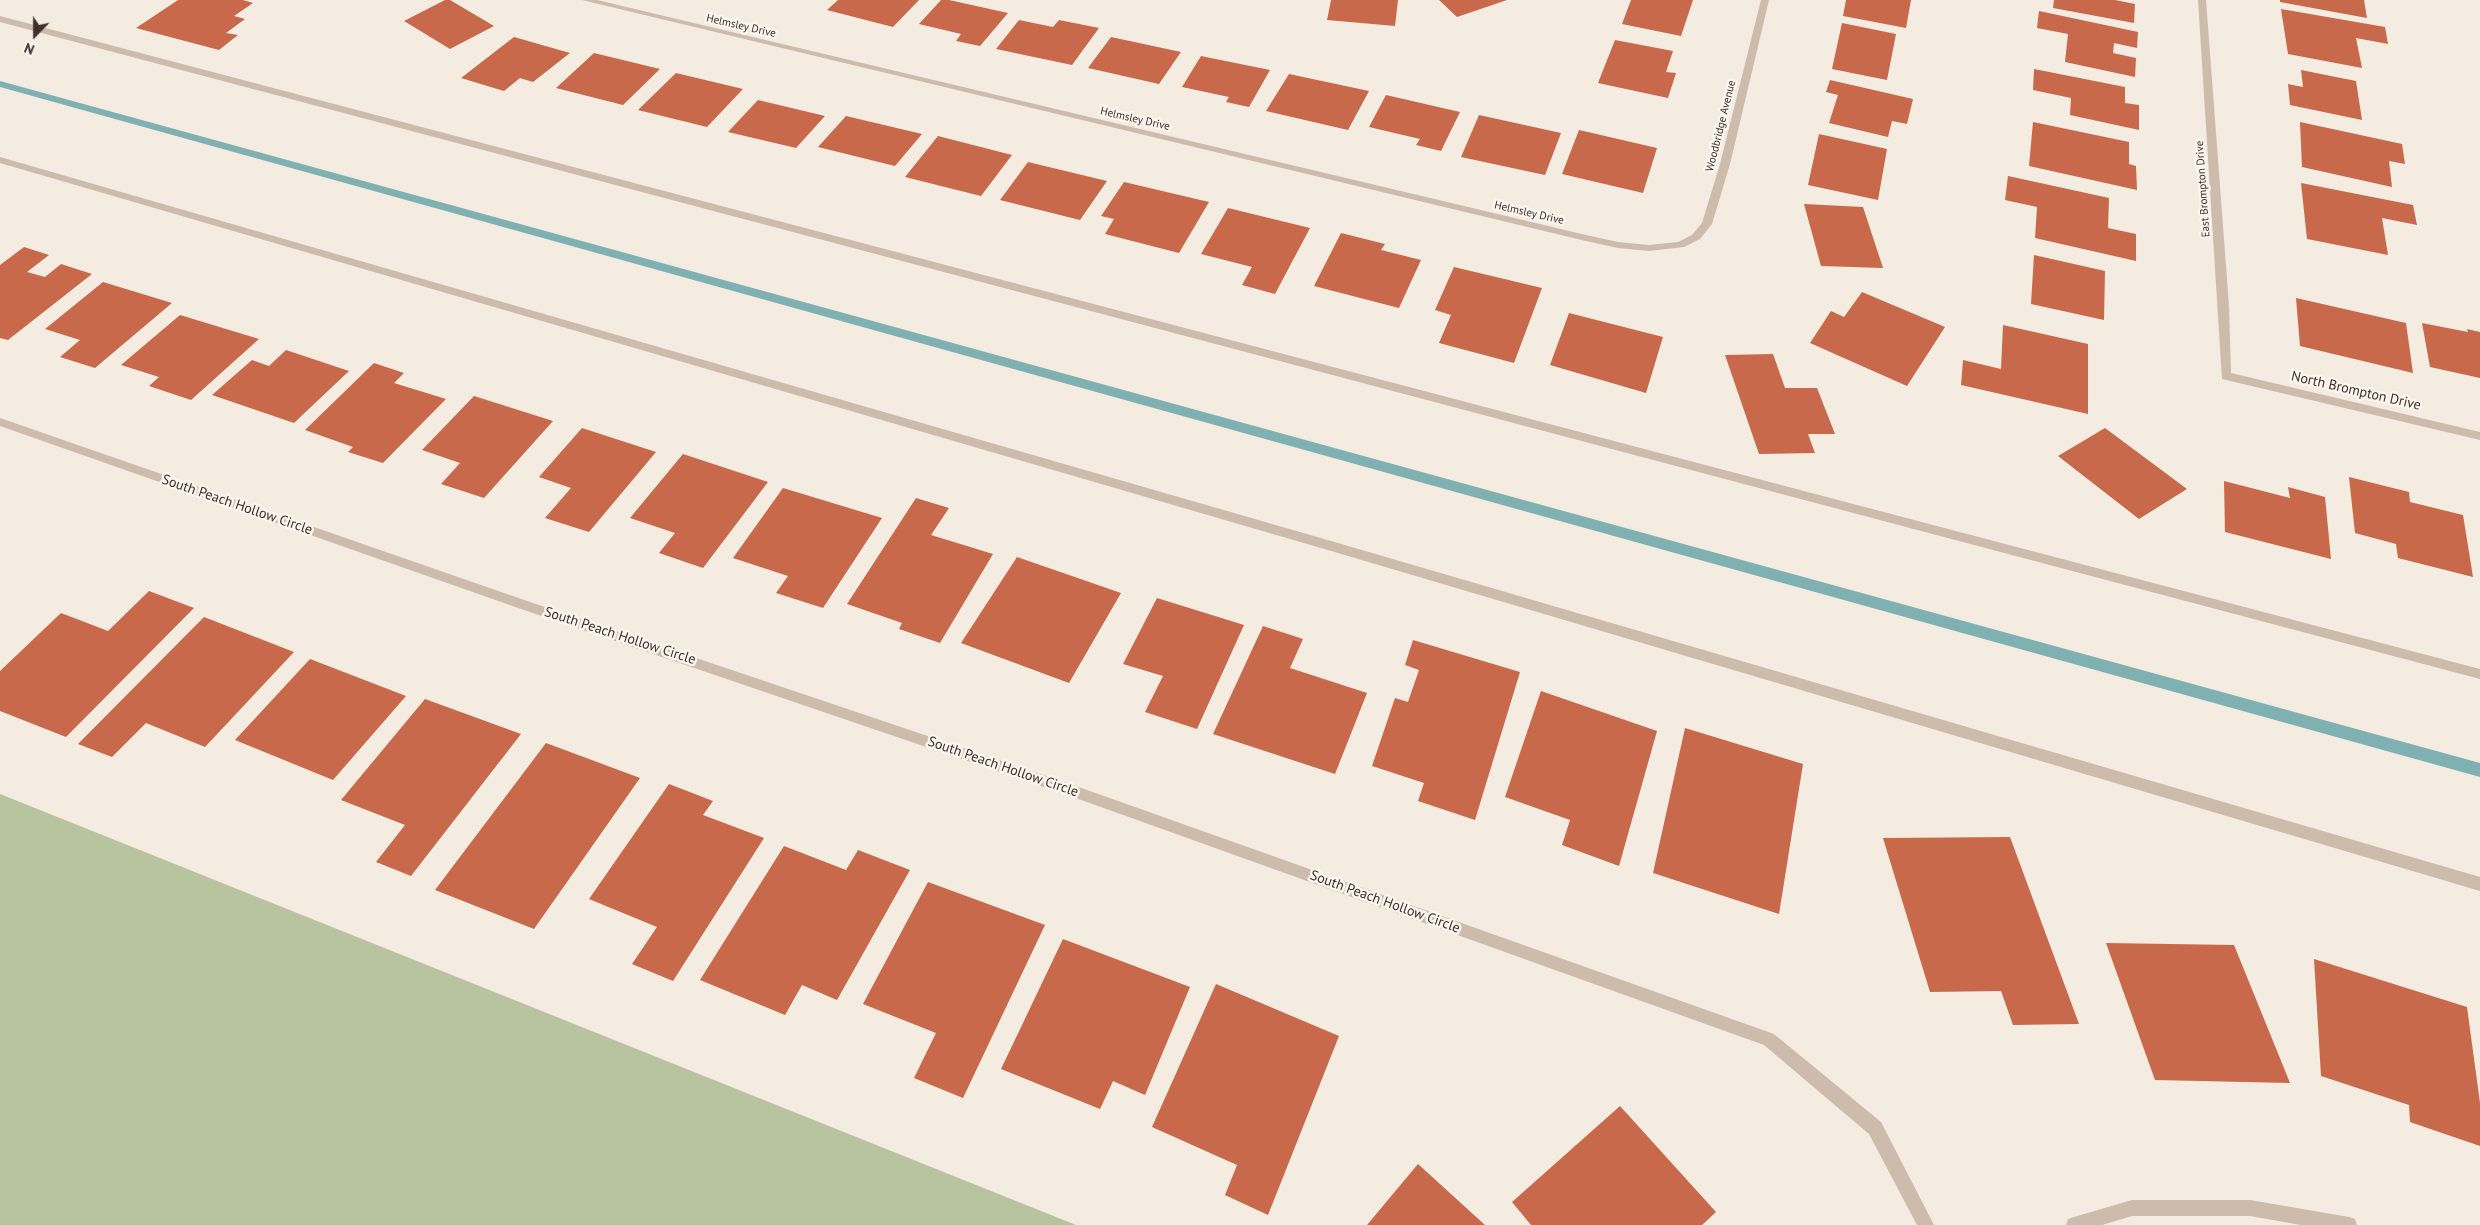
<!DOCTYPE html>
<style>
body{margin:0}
#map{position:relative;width:2480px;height:1225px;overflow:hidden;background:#f4ebe1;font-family:"PT Sans",sans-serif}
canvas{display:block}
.north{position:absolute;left:10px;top:10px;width:50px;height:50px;-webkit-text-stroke:4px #fbf5ee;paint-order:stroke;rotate:202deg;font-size:14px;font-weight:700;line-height:20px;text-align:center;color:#3b302b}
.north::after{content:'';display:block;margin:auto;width:18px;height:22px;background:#3b302b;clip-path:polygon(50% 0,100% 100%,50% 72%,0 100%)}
</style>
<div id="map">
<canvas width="2480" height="1225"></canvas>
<div class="north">N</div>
</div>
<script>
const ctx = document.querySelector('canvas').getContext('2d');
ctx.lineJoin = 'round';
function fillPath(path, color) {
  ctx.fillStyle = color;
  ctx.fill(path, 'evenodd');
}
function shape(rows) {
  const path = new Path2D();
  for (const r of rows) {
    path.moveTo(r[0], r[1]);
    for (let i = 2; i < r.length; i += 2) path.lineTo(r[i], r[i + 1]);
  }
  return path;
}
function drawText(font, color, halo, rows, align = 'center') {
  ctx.font = font + ' "PT Sans",sans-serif';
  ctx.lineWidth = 5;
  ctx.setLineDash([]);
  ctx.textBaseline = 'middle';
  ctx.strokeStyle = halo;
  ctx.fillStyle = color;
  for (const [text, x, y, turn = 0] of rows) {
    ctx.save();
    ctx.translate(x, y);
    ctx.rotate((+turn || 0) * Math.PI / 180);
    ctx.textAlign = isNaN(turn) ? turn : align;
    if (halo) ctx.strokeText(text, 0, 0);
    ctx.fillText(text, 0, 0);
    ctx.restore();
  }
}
fillPath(shape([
 [0,794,1076,1225,0,1225]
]), '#b8c4a0');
fillPath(shape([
 [0,81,2480,763,2480,777,0,87,0,81]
]), '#7fb0b2');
fillPath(shape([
 [178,0,243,0,253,3,234,16,245,19,226,33,238,35,219,50,136,28],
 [445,0,450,0,494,26,450,49,404,21],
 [838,0,919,0,893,27,827,10],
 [941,0,949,0,1008,13,980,46,956,41,961,34,919,24],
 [1331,0,1398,0,1395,26,1327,20],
 [1439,0,1507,0,1457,17],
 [1631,0,1693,0,1681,36,1622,24],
 [1846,0,1911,0,1906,28,1843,16],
 [2054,0,2115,0,2135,4,2134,23,2053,8],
 [2280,0,2364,0,2367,18,2280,2],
 [2281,9,2385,27,2388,44,2356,38,2362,68,2288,54],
 [2039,11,2138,32,2137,48,2114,43,2113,53,2136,58,2135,77,2065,62,2068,34,2037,28],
 [1019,20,1053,27,1059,20,1099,28,1072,65,996,49],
 [1842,23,1896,34,1887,80,1832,69],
 [514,37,570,53,533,82,520,78,504,91,461,78],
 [1111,37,1181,52,1159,84,1088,68],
 [1615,40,1673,51,1666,72,1676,73,1668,98,1598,83],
 [594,53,660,69,623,105,556,88],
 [1201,56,1270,70,1249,107,1226,102,1229,97,1182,87],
 [2034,69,2125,87,2125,103,2139,105,2139,130,2070,115,2071,98,2033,90],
 [2301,70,2356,81,2362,120,2290,105,2288,84,2303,87],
 [676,73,743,89,707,127,638,110],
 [1289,74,1369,91,1348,130,1266,111],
 [1830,80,1913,99,1907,124,1892,121,1888,137,1829,123,1838,95,1826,92],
 [1386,95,1460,112,1441,151,1416,145,1420,139,1369,127],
 [758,100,825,116,796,148,728,132],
 [1479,115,1561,133,1545,175,1461,157],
 [846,116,922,134,895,166,818,147],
 [2033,122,2129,142,2129,164,2136,166,2137,190,2029,166],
 [2300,122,2402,144,2405,164,2389,161,2392,187,2302,167],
 [1579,130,1657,148,1643,193,1562,174],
 [1819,134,1887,149,1878,200,1808,185],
 [938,136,1012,155,981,196,905,177],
 [1028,162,1107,181,1080,220,1000,200],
 [2008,176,2109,198,2108,228,2136,234,2136,261,2035,238,2037,207,2005,200],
 [1124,182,1209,202,1179,253,1105,234,1114,219,1101,216],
 [2301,183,2413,205,2417,225,2382,218,2388,255,2307,239],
 [1804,204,1863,207,1883,268,1821,266],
 [1228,208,1310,228,1275,294,1242,285,1252,267,1201,254],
 [1341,233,1385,244,1381,250,1421,260,1399,308,1314,286],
 [24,247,49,255,27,272,45,277,61,264,92,274,8,340,0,338,0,265],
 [2034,255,2105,271,2104,320,2031,304],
 [1454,267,1542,288,1514,363,1439,343,1451,315,1435,310],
 [103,282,172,303,95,368,60,357,80,340,45,329],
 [1862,292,1945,327,1907,386,1810,343,1831,311,1844,317],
 [2296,298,2406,323,2413,373,2300,346],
 [1569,313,1663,337,1646,393,1550,365],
 [180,315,259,339,191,400,149,386,159,377,121,365],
 [2422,323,2468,332,2467,329,2480,332,2480,378,2430,367],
 [2003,325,2088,344,2088,414,1961,385,1963,360,2001,369],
 [286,350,349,371,294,423,212,395,252,360,269,366],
 [1773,354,1785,388,1817,388,1835,434,1808,434,1815,453,1759,454,1725,355],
 [374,363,404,373,394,383,446,399,383,463,348,452,353,447,305,430],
 [474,396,553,421,484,498,441,484,460,463,422,450],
 [582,428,656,452,589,532,545,518,571,488,539,477],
 [2105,428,2187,489,2139,519,2058,456],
 [683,454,768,482,703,568,659,553,675,533,630,518],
 [2349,477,2409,492,2410,502,2463,515,2473,577,2398,558,2396,544,2355,533],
 [2224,481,2290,498,2288,487,2325,497,2331,559,2225,532],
 [783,488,882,518,823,608,776,593,788,576,733,558],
 [916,498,949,508,931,535,993,554,940,643,899,629,902,623,847,604],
 [1017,557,1121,593,1069,683,961,643],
 [149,591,194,608,66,737,0,711,0,671,61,613,108,631],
 [1157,598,1244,625,1197,729,1145,712,1163,676,1123,664],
 [204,617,294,652,205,747,146,723,112,757,78,744],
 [1263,626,1303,639,1290,668,1367,693,1335,774,1213,734],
 [1413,640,1520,672,1475,820,1418,801,1424,783,1372,766,1395,698,1408,702,1419,670,1405,665],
 [310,659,406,696,333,780,235,740],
 [1541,691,1657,731,1619,866,1562,845,1570,820,1505,797],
 [425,699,521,734,411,876,376,862,405,825,341,800],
 [1685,728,1803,764,1779,914,1653,873],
 [546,743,640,778,534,929,435,890],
 [669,784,713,801,703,815,764,838,673,981,632,964,657,927,589,899],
 [2010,837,2079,1024,2013,1025,2001,991,1930,992,1883,838],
 [784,846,846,870,858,850,910,870,837,1000,802,985,785,1015,700,980],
 [928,882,1045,925,963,1098,914,1078,936,1033,863,1004],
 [1063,939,1190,987,1145,1095,1113,1081,1100,1109,1001,1069],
 [2106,943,2234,945,2290,1083,2155,1080],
 [2314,959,2467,1007,2480,1103,2480,1146,2410,1122,2409,1105,2321,1076],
 [1216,984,1339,1036,1268,1215,1225,1195,1237,1165,1152,1127],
 [1620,1106,1716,1212,1702,1225,1531,1225,1512,1202],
 [1418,1164,1485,1225,1367,1225]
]), '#c8694b');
fillPath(shape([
 [0,16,2480,669,2480,679,0,22,0,16],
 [0,157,1338,543,2480,877,2480,891,1338,553,0,163,0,157]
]), '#cdbbac');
fillPath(shape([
 [582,0,597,0,1586,235,1618,242,1649,245,1678,242,1692,235,1702,223,1720,164,1761,0,1769,0,1730,164,1712,224,1700,239,1684,247,1649,251,1618,248,1586,241,582,0],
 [2198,0,2206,0,2229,306,2231,373,2480,432,2480,440,2222,379,2198,0],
 [0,418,530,602,1073,785,1774,1034,1881,1122,1934,1225,1917,1225,1869,1134,1764,1045,1073,797,524,610,0,426,0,418],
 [2132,1200,2250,1200,2349,1217,2355,1219,2357,1225,2301,1225,2250,1216,2132,1216,2102,1225,2066,1225,2068,1219,2074,1217,2132,1200]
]), '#cdbbac');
drawText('11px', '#3b302b', '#fbf5ee', [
 ["Helmsley Drive",741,26,13],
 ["Helmsley Drive",1135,119,13],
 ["Woodbridge Avenue",1721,126,-76],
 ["East Brompton Drive",2203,189,-94],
 ["Helmsley Drive",1529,213,13]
]);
drawText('14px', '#3b302b', '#fbf5ee', [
 ["North Brompton Drive",2356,391,13],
 ["South Peach Hollow Circle",237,505,19],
 ["South Peach Hollow Circle",620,636,18],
 ["South Peach Hollow Circle",1003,767,19],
 ["South Peach Hollow Circle",1385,902,20]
]);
</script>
